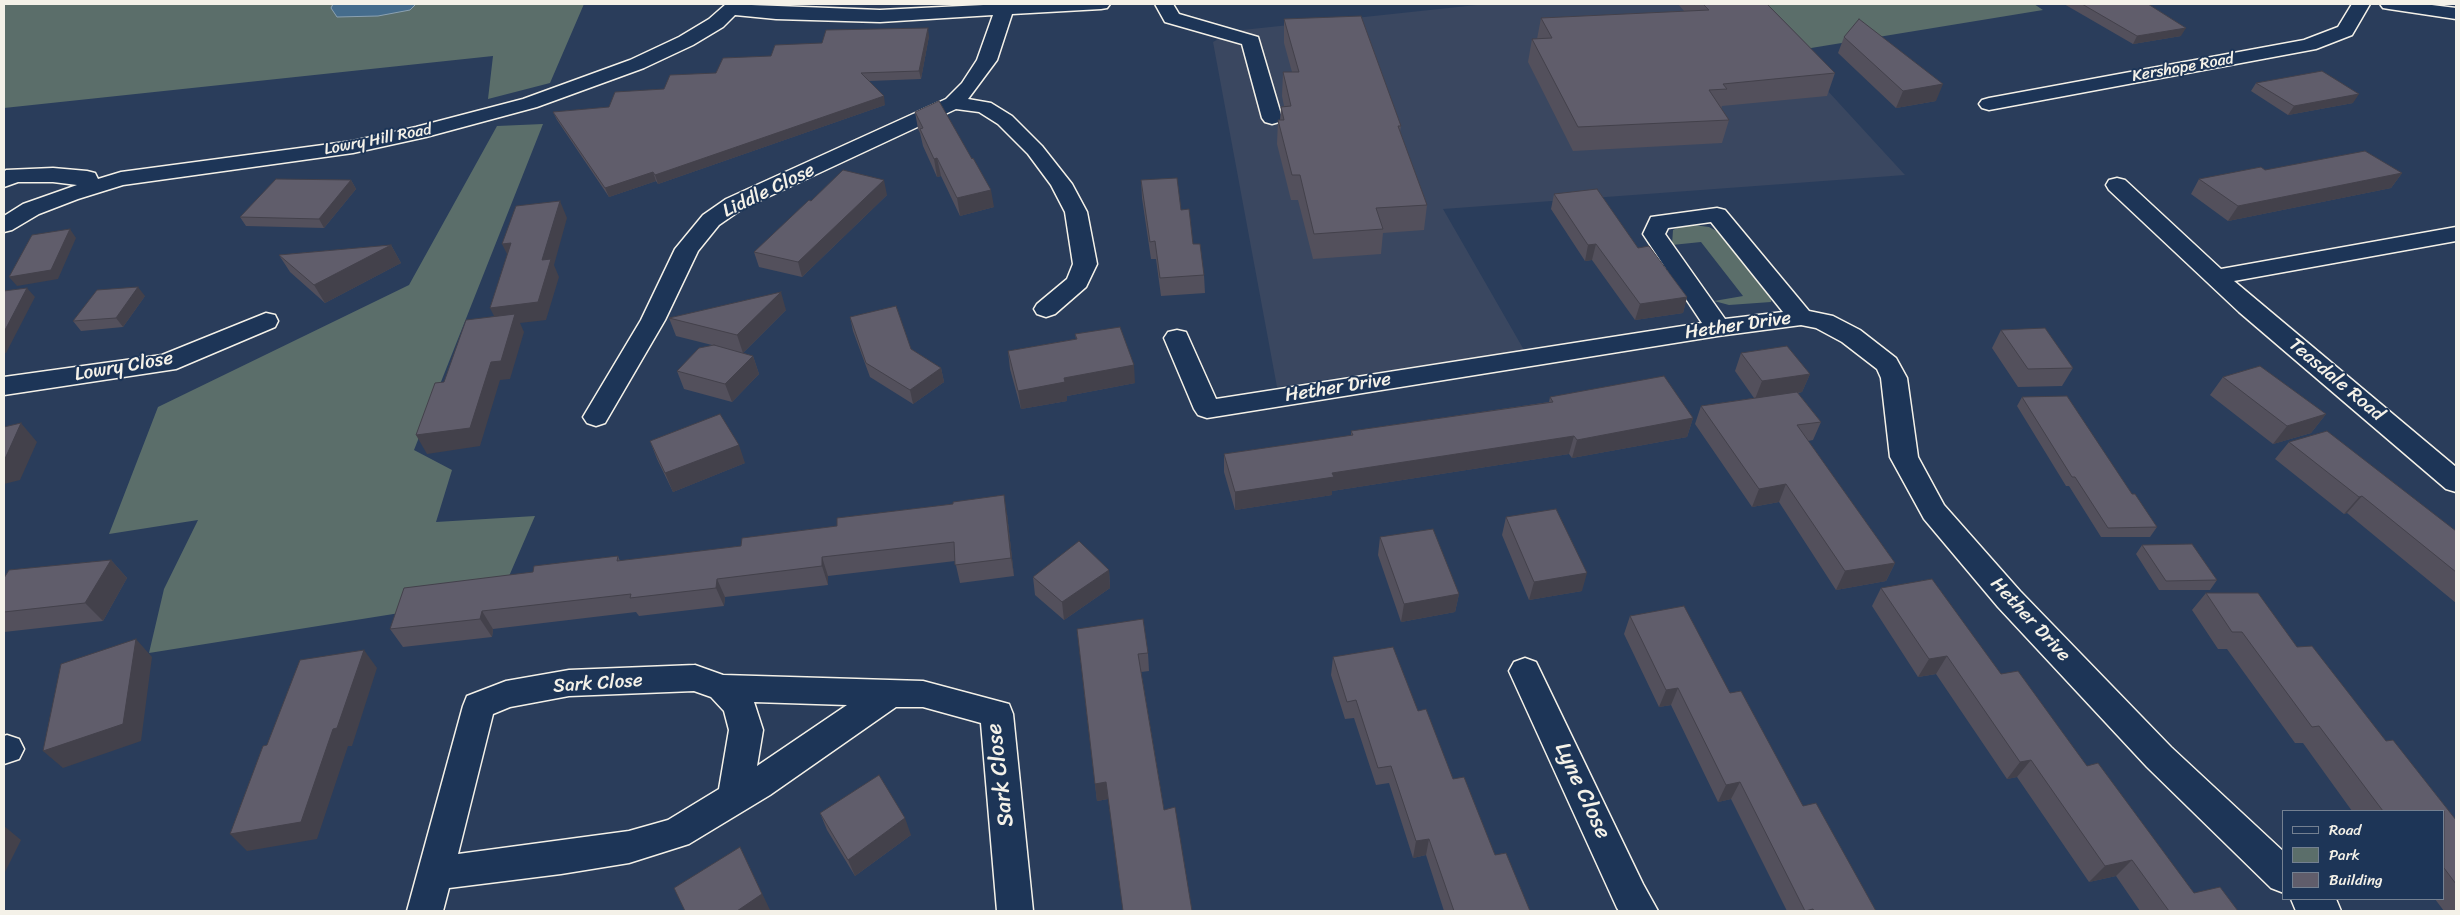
<!DOCTYPE html>
<style>
body{margin:0}
#map{position:relative;width:2460px;height:915px;overflow:hidden;background:#2a3d5b;font-family:Sriracha,sans-serif}
canvas{display:block}
.frame{position:absolute;inset:0;border:5px solid #f4f1e8;pointer-events:none}
.legend{position:absolute;left:2282px;top:810px;width:162px;height:90px;box-sizing:border-box;background:#1d3557;border:1px solid #738091;margin:0;padding:6px 9px;list-style:none;font-size:15px;color:#f4f1e8}
.legend li{display:flex;align-items:center;gap:10px;height:25px}
.legend b{width:25px;border:1px solid #738091}
</style>
<div id="map">
<canvas width="2460" height="915"></canvas>
<div class="frame"></div>
<ul class="legend">
<li><b style="height:6px;background:#1d3557"></b>Road</li>
<li><b style="height:14px;background:#5b6e6a"></b>Park</li>
<li><b style="height:14px;background:#605d6b"></b>Building</li>
</ul>
</div>
<script>
const ctx = document.querySelector('canvas').getContext('2d');
ctx.lineJoin = 'round';
function fillPath(path, color) {
  ctx.fillStyle = color;
  ctx.fill(path, 'evenodd');
}
function shape(rows) {
  const path = new Path2D();
  for (const r of rows) {
    path.moveTo(r[0], r[1]);
    for (let i = 2; i < r.length; i += 2) path.lineTo(r[i], r[i + 1]);
  }
  return path;
}
function strokePath(path, color, width, dash) {
  ctx.strokeStyle = color;
  ctx.lineWidth = width;
  ctx.lineCap = dash ? 'butt' : 'round';
  ctx.setLineDash(dash || []);
  ctx.stroke(path);
}
function drawText(font, color, halo, rows, align = 'center') {
  ctx.font = font + ' Sriracha,sans-serif';
  ctx.lineWidth = 4;
  ctx.setLineDash([]);
  ctx.textBaseline = 'middle';
  ctx.strokeStyle = halo;
  ctx.fillStyle = color;
  for (const [text, x, y, turn = 0] of rows) {
    ctx.save();
    ctx.translate(x, y);
    ctx.rotate((+turn || 0) * Math.PI / 180);
    ctx.textAlign = isNaN(turn) ? turn : align;
    if (halo) ctx.strokeText(text, 0, 0);
    ctx.fillText(text, 0, 0);
    ctx.restore();
  }
}
fillPath(shape([
 [1486,4,1748,4,1905,175,1443,209,1524,350,1277,387,1213,42,1233,31]
]), '#3a4760');
fillPath(shape([
 [4,4,584,4,550,83,488,99,493,56,4,108],
 [1751,4,2034,4,2043,10,1805,49],
 [543,124,414,450,452,470,436,522,535,516,500,597,149,653,164,589,198,520,109,534,158,407,409,285,497,126],
 [1686,224,1709,227,1726,236,1772,293,1771,302,1729,305,1714,301,1743,296,1701,242,1672,245,1673,230]
]), '#5b6e6a');
const water = shape([
 [333,4,416,4,410,10,378,16,337,17,331,8,333,4]
]);
fillPath(water, '#456c8c');
strokePath(water, '#8ba1b1', 1);
const street = shape([
 [726,4,880,10,1004,4,1110,4,1107,8,1101,9,1012,14,997,60,968,99,991,103,1012,116,1042,146,1072,184,1087,212,1097,264,1086,287,1055,314,1046,317,1037,314,1034,309,1037,304,1067,279,1073,264,1065,212,1051,185,1028,154,998,124,979,112,956,109,742,209,719,225,698,251,665,320,605,423,596,426,587,423,583,417,641,320,675,249,703,215,726,199,946,99,962,83,977,60,993,15,880,22,776,19,735,15,723,27,693,45,644,68,537,107,426,137,353,153,123,185,78,199,39,214,12,230,4,232,4,216,23,204,77,185,53,182,18,182,4,187,4,172,6,170,53,168,87,171,95,173,98,179,121,172,353,141,416,127,523,99,630,60,679,37,709,19,726,4],
 [1155,4,1173,4,1179,14,1258,37,1282,118,1279,122,1272,124,1265,122,1262,118,1242,44,1165,22,1155,4],
 [2352,4,2370,4,2352,35,2316,49,1989,110,1982,108,1979,104,1982,100,1989,98,2304,40,2338,27,2352,4],
 [2380,4,2424,4,2456,8,2456,19,2389,9,2383,8,2380,4],
 [2117,178,2125,180,2221,269,2456,227,2456,241,2234,281,2456,467,2456,492,2446,489,2239,312,2109,190,2106,185,2109,180,2117,178],
 [1717,208,1725,210,1809,311,1833,316,1860,330,1896,358,1907,378,1918,457,1944,505,2020,591,2171,747,2284,852,2284,893,2271,888,2147,767,1998,607,1924,519,1890,457,1881,378,1877,369,1842,342,1816,328,1801,325,1718,336,1207,418,1198,415,1194,409,1164,338,1168,332,1177,330,1186,332,1216,399,1702,323,1643,234,1651,217,1717,208],
 [1711,222,1783,312,1725,319,1665,234,1668,228,1711,222],
 [266,313,275,315,278,321,275,327,176,369,4,395,4,377,162,355,266,313],
 [1525,658,1536,662,1643,884,1658,911,1619,911,1617,908,1509,671,1514,662,1525,658],
 [695,665,723,675,923,681,1009,704,1013,714,1033,911,997,911,981,723,923,707,896,707,770,795,689,844,629,863,561,874,449,888,443,911,407,911,463,706,467,696,506,681,569,670,695,665],
 [694,691,711,697,724,711,729,730,719,789,668,820,629,831,458,854,493,714,510,707,569,696,694,691],
 [754,702,847,705,757,766,763,730,754,702],
 [7,735,19,739,24,749,19,759,4,764,4,736,7,735],
 [2291,899,2336,899,2341,911,2296,911,2291,899]
]);
strokePath(street, '#f4f1e8', 3);
fillPath(street, '#1d3557');
fillPath(shape([
 [1678,4,1767,4,1835,73,1827,96,1722,106,1721,109,1729,120,1722,143,1573,151,1528,62,1532,39,1537,39,1541,18,1684,11],
 [2064,4,2148,4,2181,36,2133,44],
 [1284,19,1401,126,1400,132,1427,205,1424,230,1383,233,1381,254,1313,259,1298,200,1291,200,1277,144,1278,120,1280,120,1281,107,1284,106,1282,96,1283,72,1292,72,1284,43],
 [929,36,921,79,869,81,885,105,658,184,656,181,609,197,557,120,553,112,609,107,664,89,771,56],
 [1844,37,1936,101,1896,108,1838,53],
 [2256,83,2353,103,2288,115,2251,91],
 [915,112,994,207,960,216,941,176,937,177,923,146,920,133,918,129],
 [2265,170,2402,173,2391,188,2228,221,2191,194,2199,179],
 [351,180,356,189,324,228,246,226,240,217],
 [1141,180,1181,210,1204,275,1205,293,1161,296,1156,259,1151,259,1142,198],
 [1554,194,1638,248,1687,297,1683,313,1635,320,1592,260,1585,261,1551,209],
 [887,195,802,277,759,267,754,252,811,201],
 [391,245,401,263,325,303,290,272,279,255],
 [145,296,123,327,81,331,73,321],
 [786,310,743,353,753,356,759,374,732,402,684,389,677,371,712,345,676,336,669,318],
 [850,317,911,349,941,368,944,382,913,404,870,377,853,331],
 [2001,330,2073,368,2062,386,2018,387,1992,348],
 [1075,334,1135,383,1067,396,1067,401,1021,409,1010,369,1008,351,1076,339],
 [1741,353,1810,374,1802,392,1798,393,1821,422,1813,440,1808,441,1895,563,1886,581,1836,590,1779,502,1752,507,1695,424,1701,406,1754,398,1735,371],
 [2223,377,2326,414,2311,433,2273,444,2210,395],
 [1550,397,1693,418,1687,437,1572,458,1569,454,1332,491,1332,495,1235,510,1224,472,1224,454,1351,436,1351,431,1549,402],
 [2022,397,2132,494,2157,527,2150,537,2101,537,2069,486,2066,486,2017,406],
 [650,441,745,463,673,492,657,459],
 [2289,442,2456,531,2456,603,2347,513,2344,514,2275,459],
 [953,504,1007,514,1014,576,960,583,955,561,828,576,828,585,725,597,724,606,639,616,636,612,493,629,492,637,403,647,390,629,533,572,618,556,620,561,741,546,837,526],
 [1506,517,1582,591,1529,600,1502,535],
 [1380,537,1459,594,1455,612,1401,622,1378,555],
 [2142,545,2217,580,2210,590,2159,590,2136,554],
 [111,560,127,578,103,621,4,632,4,578],
 [1109,570,1110,588,1064,620,1035,595,1033,577],
 [1881,588,2001,674,2087,766,2194,893,2238,911,2140,911,2116,876,2089,882,2017,777,2007,779,1936,674,1918,677,1872,606],
 [2206,593,2297,647,2386,741,2456,820,2456,911,2444,911,2435,899,2444,899,2444,811,2352,811,2303,743,2295,743,2227,649,2218,649,2192,610],
 [1630,616,1730,693,1803,806,1876,911,1787,911,1731,799,1718,802,1671,705,1659,707,1624,634],
 [1077,629,1148,653,1149,671,1141,672,1164,810,1192,911,1108,799,1097,801],
 [1333,657,1418,711,1453,779,1495,855,1530,911,1444,911,1426,855,1413,858,1389,783,1376,785,1354,718,1345,719,1331,675],
 [820,813,911,835,855,876,827,830]
]), '#53505c');
fillPath(shape([
 [928,28,929,36,921,79,919,71],
 [2186,28,2181,36,2133,44,2137,36],
 [1943,84,1936,101,1896,108,1903,91],
 [2359,94,2353,103,2288,115,2294,106],
 [884,96,885,105,658,184,655,175],
 [937,158,941,176,937,177,934,159],
 [653,172,656,181,609,197,605,188],
 [2402,173,2391,188,2228,221,2238,206],
 [351,180,356,189,324,228,319,219],
 [884,180,887,195,802,277,798,262],
 [991,190,994,207,960,216,957,198],
 [560,201,567,218,554,265,559,277,546,320,520,323,524,332,510,379,500,380,480,446,427,454,416,435,499,326,490,308,542,260],
 [70,229,76,238,58,279,17,286,9,277],
 [511,243,511,262,502,244],
 [1596,244,1592,260,1585,261,1588,245],
 [391,245,401,263,325,303,314,285],
 [138,287,145,296,123,327,116,318],
 [27,288,35,297,6,353,4,353,4,332],
 [781,292,786,310,743,353,737,335],
 [1687,297,1683,313,1635,320,1640,304],
 [753,356,759,374,732,402,725,384],
 [1134,365,1135,383,1067,396,1067,401,1021,409,1018,391,1064,378],
 [941,368,944,382,913,404,910,390],
 [1810,374,1802,392,1755,399,1762,381],
 [2326,414,2311,433,2273,444,2287,426],
 [1693,418,1687,437,1572,458,1577,440],
 [21,423,37,442,20,480,4,484,4,461],
 [1574,436,1569,454,1332,491,1332,495,1235,510,1235,492,1332,473],
 [739,445,745,463,673,492,665,473],
 [1786,484,1779,502,1752,507,1759,489],
 [1004,495,1007,514,1014,576,1011,558],
 [2362,496,2347,513,2344,514,2359,497],
 [822,557,828,576,828,585,822,566],
 [111,560,127,578,103,621,85,603],
 [1895,563,1886,581,1836,590,1845,571],
 [1109,570,1110,588,1064,620,1062,602],
 [1587,573,1582,591,1529,600,1534,582],
 [717,579,725,597,724,606,716,588],
 [1459,594,1455,612,1401,622,1404,604],
 [482,611,493,629,492,637,480,619],
 [136,639,152,657,141,741,63,768,43,751],
 [364,650,377,668,352,746,348,746,317,839,247,851,230,834,333,729],
 [1947,656,1936,674,1918,677,1929,659],
 [1678,688,1671,705,1659,707,1666,690],
 [2031,760,2017,777,2007,779,2020,762],
 [1106,782,1108,799,1097,801,1095,784],
 [1740,782,1731,799,1718,802,1726,785],
 [905,818,911,835,855,876,848,860],
 [4,826,21,840,4,874],
 [1429,839,1426,855,1413,858,1416,841],
 [740,847,770,910,768,911,737,911],
 [2132,860,2116,876,2089,882,2105,866]
]), '#43414b');
const building = shape([
 [1703,4,1767,4,1835,73,1723,84,1727,89,1709,90,1729,120,1578,127,1532,39,1552,38,1541,18,1709,10,1703,4],
 [2082,4,2148,4,2186,28,2137,36,2082,4],
 [1361,16,1401,126,1398,126,1427,205,1376,208,1383,229,1314,234,1300,175,1292,175,1278,120,1284,120,1281,107,1291,106,1283,72,1299,72,1284,19,1361,16],
 [1859,19,1943,84,1903,91,1844,37,1859,19],
 [928,28,919,71,861,73,884,96,655,175,653,172,605,188,553,112,609,107,615,92,664,89,670,75,716,73,723,58,771,56,775,45,822,43,826,30,928,28],
 [2322,71,2359,94,2294,106,2256,83,2322,71],
 [939,101,972,159,973,158,991,190,957,198,937,158,934,159,920,129,923,128,915,112,939,101],
 [2365,151,2402,173,2238,206,2199,179,2261,167,2265,170,2365,151],
 [843,170,884,180,798,262,754,252,809,200,811,201,843,170],
 [1177,178,1181,210,1189,209,1193,244,1200,244,1204,275,1160,278,1155,241,1150,242,1141,180,1177,178],
 [276,179,351,180,319,219,240,217,276,179],
 [1597,189,1638,248,1649,246,1687,297,1640,304,1596,244,1588,245,1554,194,1597,189],
 [560,201,542,260,551,259,538,302,490,308,511,243,502,244,516,206,560,201],
 [70,229,51,270,9,277,32,235,70,229],
 [391,245,314,285,279,255,391,245],
 [138,287,116,318,73,321,97,290,138,287],
 [27,288,4,332,4,291,27,288],
 [781,292,737,335,669,318,781,292],
 [896,306,911,349,941,368,910,390,866,363,850,317,896,306],
 [515,314,501,361,491,362,470,428,416,435,435,383,444,382,466,320,515,314],
 [1120,327,1134,365,1064,378,1065,382,1018,391,1008,351,1077,339,1075,334,1120,327],
 [2045,328,2073,368,2028,369,2001,330,2045,328],
 [714,345,753,356,725,384,677,371,699,348,714,345],
 [1787,346,1810,374,1762,381,1741,353,1787,346],
 [2260,366,2326,414,2287,426,2223,377,2260,366],
 [1664,376,1693,418,1577,440,1574,436,1332,473,1334,477,1235,492,1224,454,1353,435,1351,431,1553,402,1550,397,1664,376],
 [1797,392,1821,422,1797,425,1895,563,1845,571,1786,484,1759,489,1701,406,1797,392],
 [2067,396,2132,494,2135,494,2157,527,2108,528,2075,477,2072,477,2022,397,2067,396],
 [720,414,739,445,665,473,650,441,720,414],
 [21,423,4,461,4,427,21,423],
 [2327,431,2456,531,2456,572,2362,496,2359,497,2289,442,2327,431],
 [1004,495,1011,558,955,565,954,542,822,557,822,566,717,579,716,588,630,598,631,594,482,611,480,619,390,629,404,588,533,572,534,566,618,556,617,561,741,546,742,538,837,526,837,518,953,504,953,502,1004,495],
 [1556,509,1587,573,1534,582,1506,517,1556,509],
 [1433,529,1459,594,1404,604,1380,537,1433,529],
 [1079,541,1109,570,1062,602,1033,577,1079,541],
 [2192,544,2217,580,2166,581,2142,545,2192,544],
 [111,560,85,603,4,612,4,578,9,570,111,560],
 [1932,579,2001,674,2018,671,2087,766,2098,763,2194,893,2220,887,2238,911,2169,911,2132,860,2105,866,2031,760,2020,762,1947,656,1929,659,1881,588,1932,579],
 [2206,593,2258,593,2297,647,2312,646,2386,741,2393,740,2456,820,2456,884,2444,868,2444,811,2383,811,2319,726,2312,727,2242,632,2232,632,2206,593],
 [1684,606,1730,693,1741,691,1803,806,1816,803,1876,911,1814,911,1813,909,1805,911,1740,782,1726,785,1678,688,1666,690,1630,616,1684,606],
 [1143,619,1148,653,1138,654,1164,810,1175,807,1192,911,1123,911,1106,782,1095,784,1077,629,1143,619],
 [136,639,123,724,43,751,61,664,136,639],
 [1393,647,1418,711,1426,709,1453,779,1464,777,1495,855,1506,853,1530,911,1454,911,1429,839,1416,841,1391,766,1378,768,1356,700,1347,702,1333,657,1393,647],
 [364,650,337,728,333,729,301,822,230,834,263,746,267,745,300,660,364,650],
 [879,775,905,818,848,860,820,813,879,775],
 [740,847,762,894,737,911,685,911,674,888,740,847]
]);
fillPath(building, '#605d6b');
strokePath(building, '#43414b', 1);
drawText('16px', '#f4f1e8', '#1d3557', [
 ["Kershope Road",2183,68,-10],
 ["Lowry Hill Road",378,140,-11]
]);
drawText('19px', '#f4f1e8', '#1d3557', [
 ["Liddle Close",769,191,-26],
 ["Hether Drive",1738,326,-8],
 ["Lowry Close",124,367,-10],
 ["Teasdale Road",2336,380,40],
 ["Hether Drive",1338,388,-9],
 ["Hether Drive",2030,620,47],
 ["Sark Close",598,684,-4]
]);
drawText('22px', '#f4f1e8', '#1d3557', [
 ["Sark Close",1001,775,-97],
 ["Lyne Close",1582,791,65]
]);
</script>
